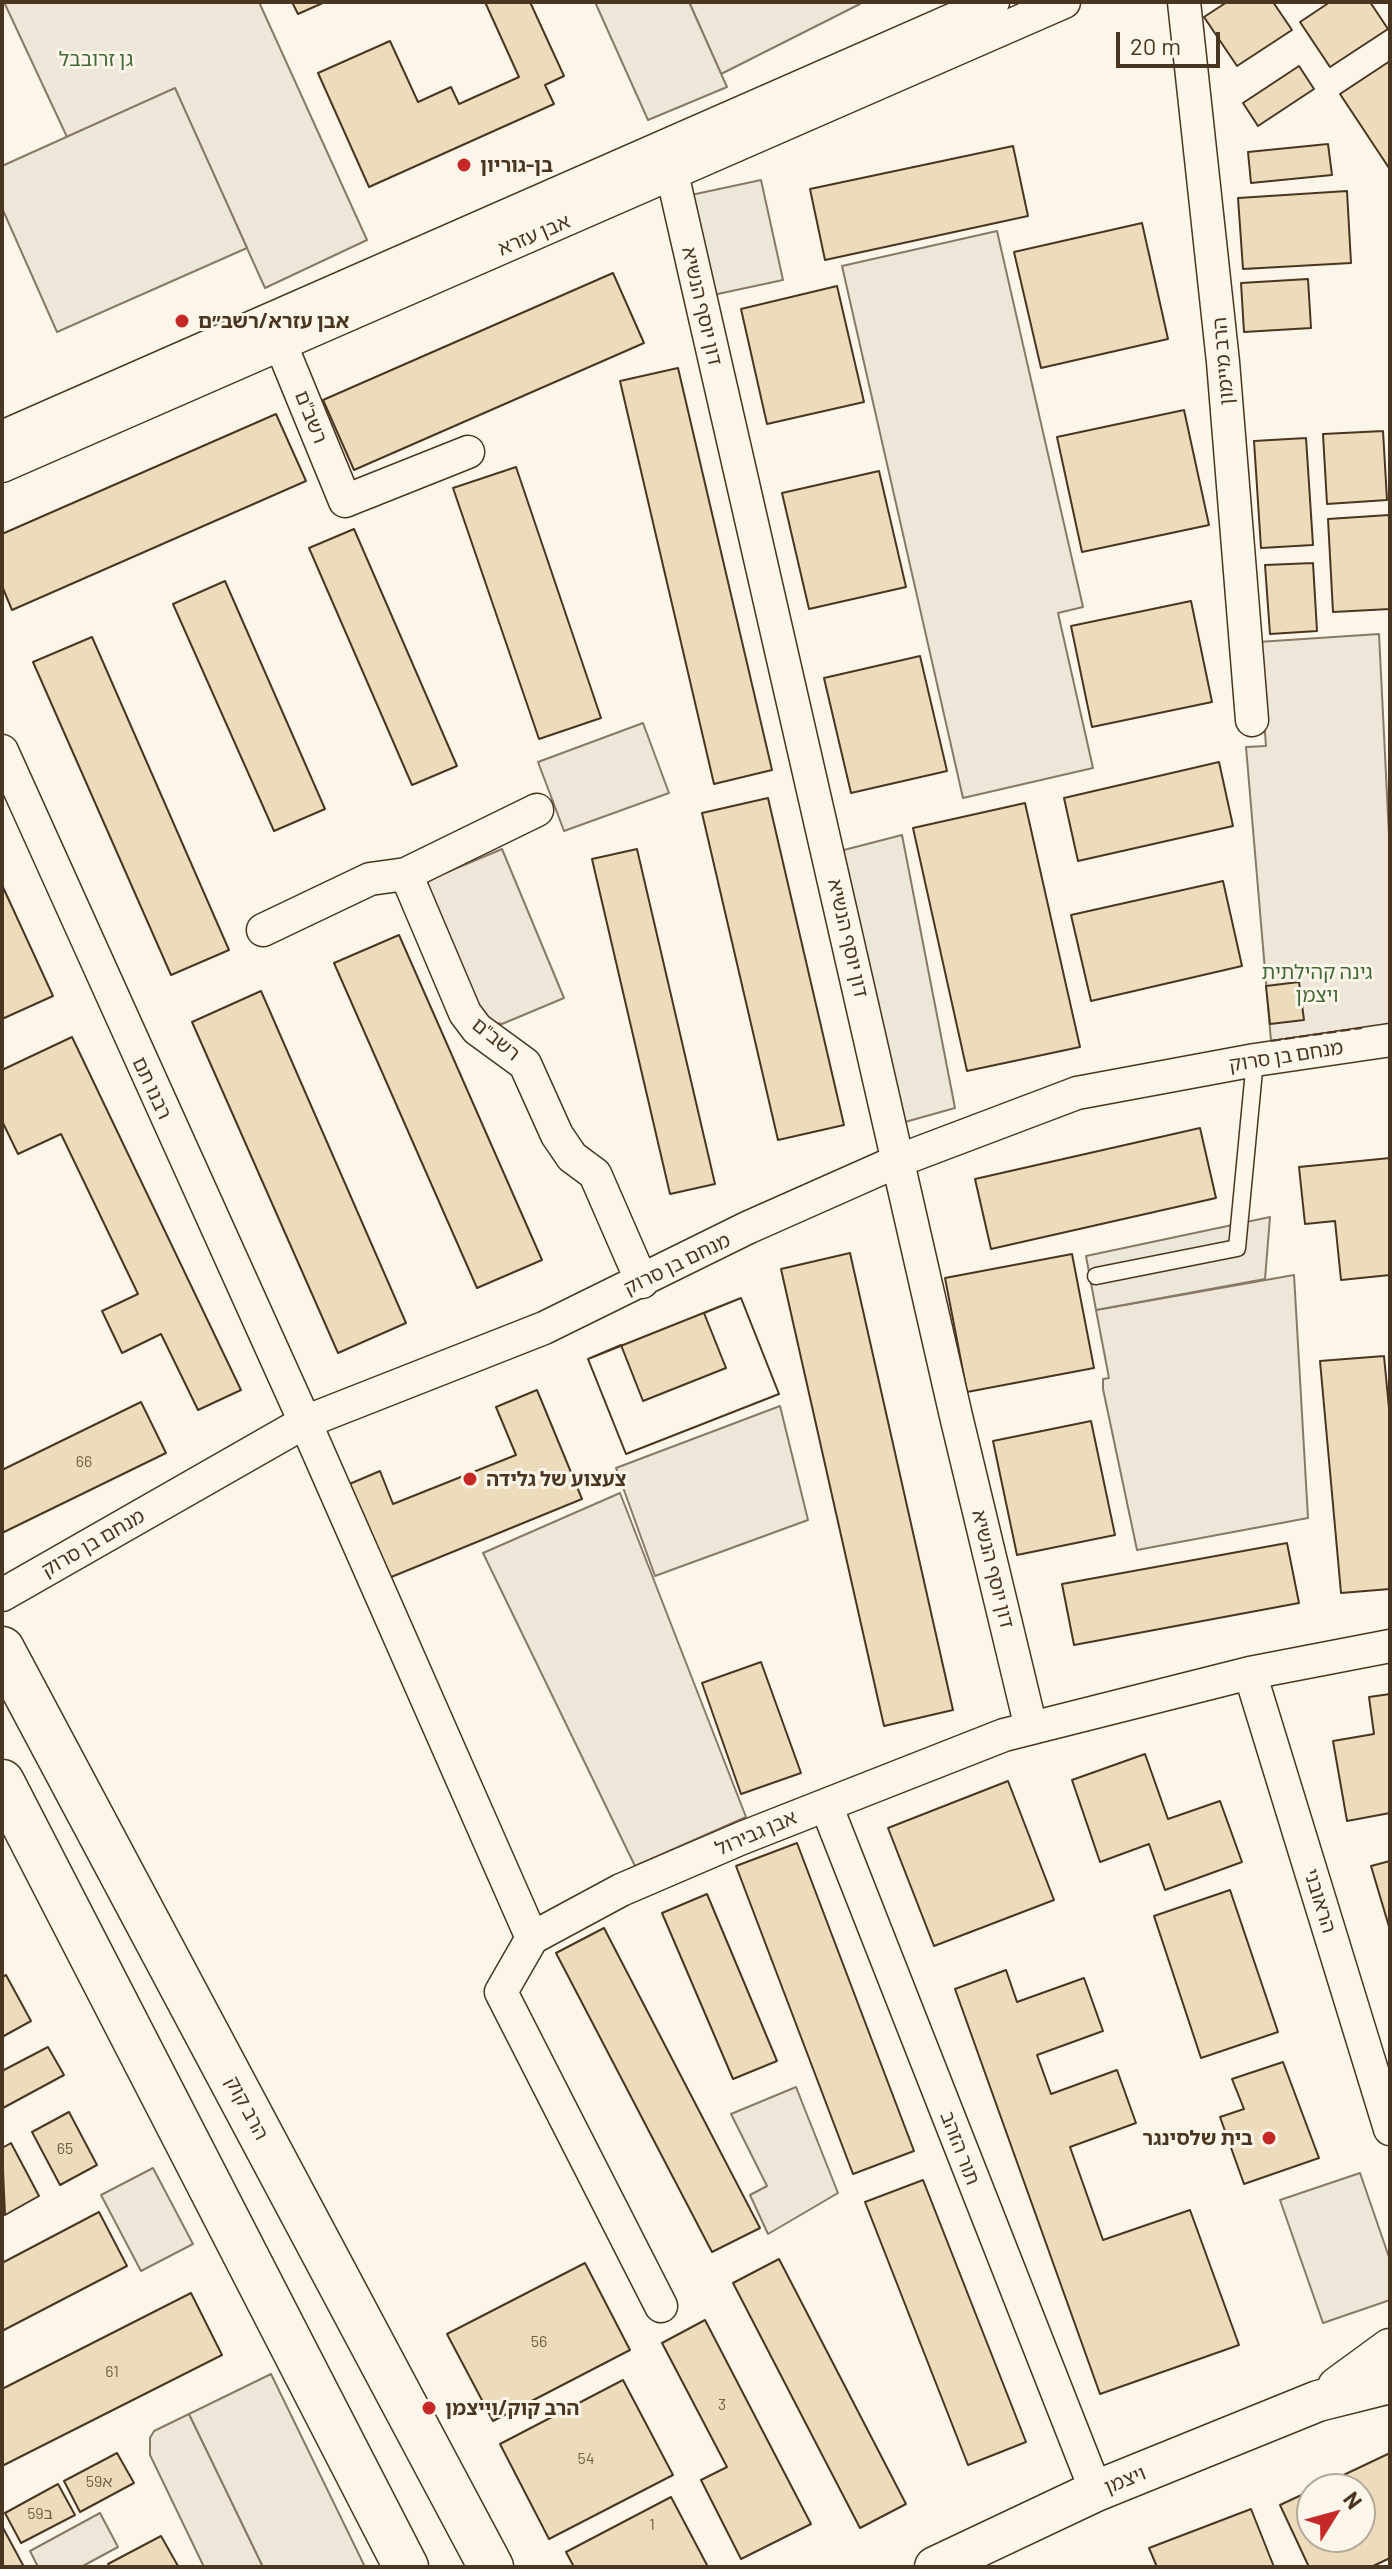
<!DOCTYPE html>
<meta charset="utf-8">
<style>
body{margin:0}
#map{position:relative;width:1392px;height:2569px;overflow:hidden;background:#fbf6e9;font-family:Barlow,sans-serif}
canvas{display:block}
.frame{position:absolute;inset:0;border:4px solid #4a3520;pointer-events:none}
.north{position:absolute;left:1296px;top:2473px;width:80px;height:80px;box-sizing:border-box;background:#fbf6e9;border:2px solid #b4a999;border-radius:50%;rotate:53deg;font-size:22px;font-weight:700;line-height:32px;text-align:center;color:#4a3520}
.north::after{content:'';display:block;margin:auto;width:28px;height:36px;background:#c62828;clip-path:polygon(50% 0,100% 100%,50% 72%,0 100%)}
.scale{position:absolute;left:1116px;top:32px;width:104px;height:36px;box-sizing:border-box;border:4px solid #4a3520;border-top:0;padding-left:10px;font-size:24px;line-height:28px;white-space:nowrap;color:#4a3520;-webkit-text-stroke:6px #fbf6e9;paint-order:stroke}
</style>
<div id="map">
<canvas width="1392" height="2569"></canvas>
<div class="frame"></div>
<div class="north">N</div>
<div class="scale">20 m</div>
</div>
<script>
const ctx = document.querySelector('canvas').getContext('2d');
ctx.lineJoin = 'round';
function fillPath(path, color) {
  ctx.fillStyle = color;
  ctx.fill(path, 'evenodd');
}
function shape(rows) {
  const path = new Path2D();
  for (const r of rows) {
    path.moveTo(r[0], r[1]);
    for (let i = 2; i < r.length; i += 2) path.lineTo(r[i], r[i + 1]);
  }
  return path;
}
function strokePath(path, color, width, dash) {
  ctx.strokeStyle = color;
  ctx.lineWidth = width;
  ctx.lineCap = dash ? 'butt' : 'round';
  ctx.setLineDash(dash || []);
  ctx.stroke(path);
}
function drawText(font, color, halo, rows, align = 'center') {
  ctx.font = font + ' Barlow,"Noto Sans Hebrew",sans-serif';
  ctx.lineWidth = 6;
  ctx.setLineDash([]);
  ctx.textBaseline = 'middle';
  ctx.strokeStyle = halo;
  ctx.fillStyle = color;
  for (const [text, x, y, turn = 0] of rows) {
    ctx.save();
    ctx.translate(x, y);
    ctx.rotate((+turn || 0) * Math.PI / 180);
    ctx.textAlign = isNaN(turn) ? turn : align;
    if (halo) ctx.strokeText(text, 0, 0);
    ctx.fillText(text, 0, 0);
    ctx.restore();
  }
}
const green = shape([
 [4,2,259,2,367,240,265,288,175,89,67,137,4,2],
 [689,2,859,2,860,4,721,74,689,2],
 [997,231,1083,607,1058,613,1093,768,963,798,842,266,997,231],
 [1379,634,1390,855,1390,1024,1271,1041,1246,747,1266,746,1258,642,1379,634],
 [643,723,669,793,564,831,538,762,643,723],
 [502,849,564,998,502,1024,475,1019,419,884,502,849],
 [1294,1275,1308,1518,1137,1550,1103,1389,1103,1379,1109,1378,1096,1310,1294,1275],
 [780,1406,808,1520,655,1576,616,1468,780,1406],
 [620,1493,746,1817,635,1866,483,1553,620,1493],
 [796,2087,838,2193,768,2234,750,2195,767,2186,731,2114,796,2087],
 [153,2168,193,2244,141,2271,101,2195,153,2168],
 [189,2414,263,2567,204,2567,150,2455,150,2438,154,2431,189,2414],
 [100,2513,118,2547,81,2567,38,2567,30,2551,100,2513]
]);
fillPath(green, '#ede6d9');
strokePath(green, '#887966', 2);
const parking = shape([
 [595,2,689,2,727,87,648,120,595,2],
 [175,88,247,248,57,332,2,208,2,166,175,88],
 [761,180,783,280,713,295,691,195,761,180],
 [902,835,955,1108,898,1124,840,851,902,835],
 [1270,1217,1265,1279,1096,1310,1086,1256,1270,1217],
 [1360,2173,1390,2260,1390,2300,1323,2323,1280,2200,1360,2173],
 [271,2374,365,2567,263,2567,189,2414,271,2374]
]);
fillPath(parking, '#ede7d9');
strokePath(parking, '#887966', 2);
const building = shape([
 [292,2,325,2,298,14,292,2],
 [485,2,530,2,564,76,545,85,554,104,369,187,318,73,390,41,418,102,451,87,459,104,519,77,485,2],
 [1227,2,1273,2,1292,30,1237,66,1204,17,1227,2],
 [1330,2,1370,2,1388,29,1330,67,1300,22,1330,2],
 [1390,61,1390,168,1389,168,1340,94,1390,61],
 [1299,66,1314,89,1258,126,1243,103,1299,66],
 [1328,144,1332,175,1251,183,1248,152,1328,144],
 [1013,146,1028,216,825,260,810,189,1013,146],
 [1347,191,1351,263,1243,269,1238,198,1347,191],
 [1142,223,1168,339,1041,368,1014,252,1142,223],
 [613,273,644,343,354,470,323,400,613,273],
 [1308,279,1311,328,1244,332,1241,283,1308,279],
 [837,286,864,402,767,424,741,309,837,286],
 [678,368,772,770,714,784,620,381,678,368],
 [1184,410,1209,525,1082,552,1057,437,1184,410],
 [276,414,306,481,12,610,2,586,2,534,276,414],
 [1383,431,1387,500,1327,504,1323,434,1383,431],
 [1306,438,1313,545,1261,548,1254,441,1306,438],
 [516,467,601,718,539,739,453,488,516,467],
 [879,471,906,587,809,609,782,493,879,471],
 [1389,515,1390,609,1333,612,1328,519,1389,515],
 [354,529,457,766,412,785,309,548,354,529],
 [1313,563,1317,631,1270,634,1265,565,1313,563],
 [225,581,325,809,274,831,173,604,225,581],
 [1191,601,1212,702,1092,727,1071,626,1191,601],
 [92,637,229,950,171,975,33,662,92,637],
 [920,656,947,771,851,793,824,678,920,656],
 [1219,762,1233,826,1078,861,1064,798,1219,762],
 [768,798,844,1125,778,1140,702,813,768,798],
 [1025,803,1080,1047,967,1071,913,828,1025,803],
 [637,849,715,1184,670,1194,592,859,637,849],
 [1223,881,1242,966,1091,1001,1071,915,1223,881],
 [2,885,53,996,2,1019,2,885],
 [399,935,542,1260,477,1288,334,963,399,935],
 [1299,982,1304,1020,1270,1024,1266,986,1299,982],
 [261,991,406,1323,338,1353,192,1022,261,991],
 [72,1037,241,1390,198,1410,161,1334,122,1353,102,1311,138,1294,61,1134,18,1154,2,1121,2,1070,72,1037],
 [1200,1128,1216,1198,991,1249,975,1179,1200,1128],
 [1390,1158,1390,1275,1341,1280,1335,1221,1305,1224,1299,1167,1390,1158],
 [850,1253,953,1710,884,1726,781,1269,850,1253],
 [1072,1254,1094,1368,967,1392,945,1278,1072,1254],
 [741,1298,779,1394,626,1454,588,1359,621,1345,643,1401,726,1368,704,1313,741,1298],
 [741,1298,779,1394,626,1454,588,1359,741,1298],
 [1384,1356,1390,1419,1390,1589,1341,1593,1320,1361,1384,1356],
 [537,1390,582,1499,379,1582,340,1488,380,1471,393,1504,516,1455,496,1407,537,1390],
 [141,1402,166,1453,2,1533,2,1470,141,1402],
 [1091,1421,1115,1535,1017,1555,993,1441,1091,1421],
 [1287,1543,1299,1603,1074,1645,1062,1584,1287,1543],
 [761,1662,801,1773,741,1794,702,1683,761,1662],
 [1390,1694,1390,1813,1347,1821,1333,1741,1374,1734,1369,1697,1390,1694],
 [1145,1754,1168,1819,1220,1801,1242,1862,1165,1890,1149,1844,1100,1862,1072,1780,1145,1754],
 [1008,1781,1054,1900,934,1946,888,1828,1008,1781],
 [797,1843,914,2151,853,2174,736,1866,797,1843],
 [1390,1861,1390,1930,1371,1866,1390,1861],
 [1230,1890,1278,2032,1201,2058,1154,1916,1230,1890],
 [707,1894,777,2061,733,2079,662,1913,707,1894],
 [604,1928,760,2228,712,2252,556,1953,604,1928],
 [1006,1970,1017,2002,1084,1978,1103,2031,1037,2055,1051,2094,1117,2070,1136,2123,1070,2147,1103,2240,1190,2210,1239,2345,1100,2394,955,1989,1006,1970],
 [6,1975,31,2021,2,2037,2,1977,6,1975],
 [48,2047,64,2075,3,2108,2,2071,48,2047],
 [1283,2062,1319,2158,1244,2184,1220,2117,1244,2109,1232,2079,1283,2062],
 [69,2112,97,2165,60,2185,32,2132,69,2112],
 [11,2143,39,2196,5,2215,2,2148,11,2143],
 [923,2180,1026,2442,968,2465,865,2202,923,2180],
 [99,2212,127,2266,2,2331,2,2263,99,2212],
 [779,2259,906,2504,860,2528,733,2283,779,2259],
 [585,2263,630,2350,493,2421,447,2334,585,2263],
 [191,2293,222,2355,2,2466,2,2389,191,2293],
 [705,2320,811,2524,741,2559,701,2480,727,2467,662,2343,705,2320],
 [623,2380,673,2475,549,2539,500,2444,623,2380],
 [117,2453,134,2483,80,2512,64,2481,117,2453],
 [1390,2453,1390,2558,1371,2567,1309,2567,1280,2505,1312,2490,1312,2537,1360,2537,1360,2489,1314,2489,1390,2453],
 [58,2484,75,2515,21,2543,5,2513,58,2484],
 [671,2497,708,2567,574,2567,566,2552,671,2497],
 [1251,2509,1274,2567,1157,2567,1149,2548,1251,2509],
 [2,2526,24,2567,2,2567,2,2526],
 [161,2536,178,2566,110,2567,108,2564,161,2536]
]);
fillPath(building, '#ecdcbc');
strokePath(building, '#4a3520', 2);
const service = shape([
 [1096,1276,1237,1248,1255,1060]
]);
const minor = shape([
 [1184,2,1223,362,1252,720],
 [666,147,956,1416,1031,1728],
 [281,345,345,501,468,452],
 [2,437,993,2],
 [2,466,1064,2],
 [2,751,305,1422,532,1938],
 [406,874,465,1013,477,1029,525,1064,557,1135,572,1157,595,1174,642,1282],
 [263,930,370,879,406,874,537,810],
 [2,1595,305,1422,544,1328,749,1227,900,1160,1077,1093,1255,1060,1390,1040],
 [1250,1673,1390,2129],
 [826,1805,1096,2491],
 [661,2306,501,1992,532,1938,621,1890,742,1838,1004,1735,1250,1673,1390,1646]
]);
const tertiary = shape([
 [1338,2387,1390,2349],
 [935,2567,1096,2491,1318,2401,1390,2383]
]);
const secondary = shape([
 [2,1649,491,2567],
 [2,1782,406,2567]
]);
strokePath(service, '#4a3520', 19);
strokePath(minor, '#4a3520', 35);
strokePath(tertiary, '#4a3520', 43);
strokePath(secondary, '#4a3520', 47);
strokePath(service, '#fbf6e9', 16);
strokePath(minor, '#fbf6e9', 32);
strokePath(tertiary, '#fbf6e9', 40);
strokePath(secondary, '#fbf6e9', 44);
strokePath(shape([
 [1271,1041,1362,1028]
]), '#4a3520', 2, [10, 4]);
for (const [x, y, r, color] of [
 [464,165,8,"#c62828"],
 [182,321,8,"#c62828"],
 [470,1479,8,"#c62828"],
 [1269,2138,8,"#c62828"],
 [429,2408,8,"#c62828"]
]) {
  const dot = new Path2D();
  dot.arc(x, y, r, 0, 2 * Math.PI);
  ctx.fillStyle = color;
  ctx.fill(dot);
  strokePath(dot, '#fbf6e9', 3);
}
drawText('16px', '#725f47', null, [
 ["66",84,1462],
 ["65",65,2149],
 ["56",539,2342],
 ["61",112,2372],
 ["3",722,2405],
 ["54",586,2459],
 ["59א",99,2482],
 ["59ב",40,2514],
 ["1",652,2525]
]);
drawText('20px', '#436837', '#fbf6e9', [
 ["גן זרובבל",96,59],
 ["גינה קהילתית",1317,972],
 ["ויצמן",1317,995]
]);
drawText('bold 20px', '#4a3520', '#fbf6e9', [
 ["בן-גוריון",480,165],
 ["אבן עזרא/רשב״ם",198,321],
 ["צעצוע של גלידה",486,1479],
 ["בית שלסינגר",1253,2138,"right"],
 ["הרב קוק/וייצמן",445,2408]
], 'left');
drawText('20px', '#4a3520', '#fbf6e9', [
 ["אבן עזרא",534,235,-23],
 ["דון יוסף הנשיא",702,306,77],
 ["הרב מיימון",1223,361,-95],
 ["רשב\"ם",311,417,68],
 ["דון יוסף הנשיא",848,938,77],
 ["רשב\"ם",496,1039,39],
 ["מנחם בן סרוק",1286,1056,-9],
 ["רבנו תם",152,1088,65],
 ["מנחם בן סרוק",677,1264,-26],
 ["מנחם בן סרוק",93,1543,-30],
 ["דון יוסף הנשיא",993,1569,76],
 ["אבן גבירול",756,1833,-23],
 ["הראובני",1320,1901,73],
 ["הרב קוק",247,2108,62],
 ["תור הזהב",960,2148,69],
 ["ויצמן",1125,2480,-22]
]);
</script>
